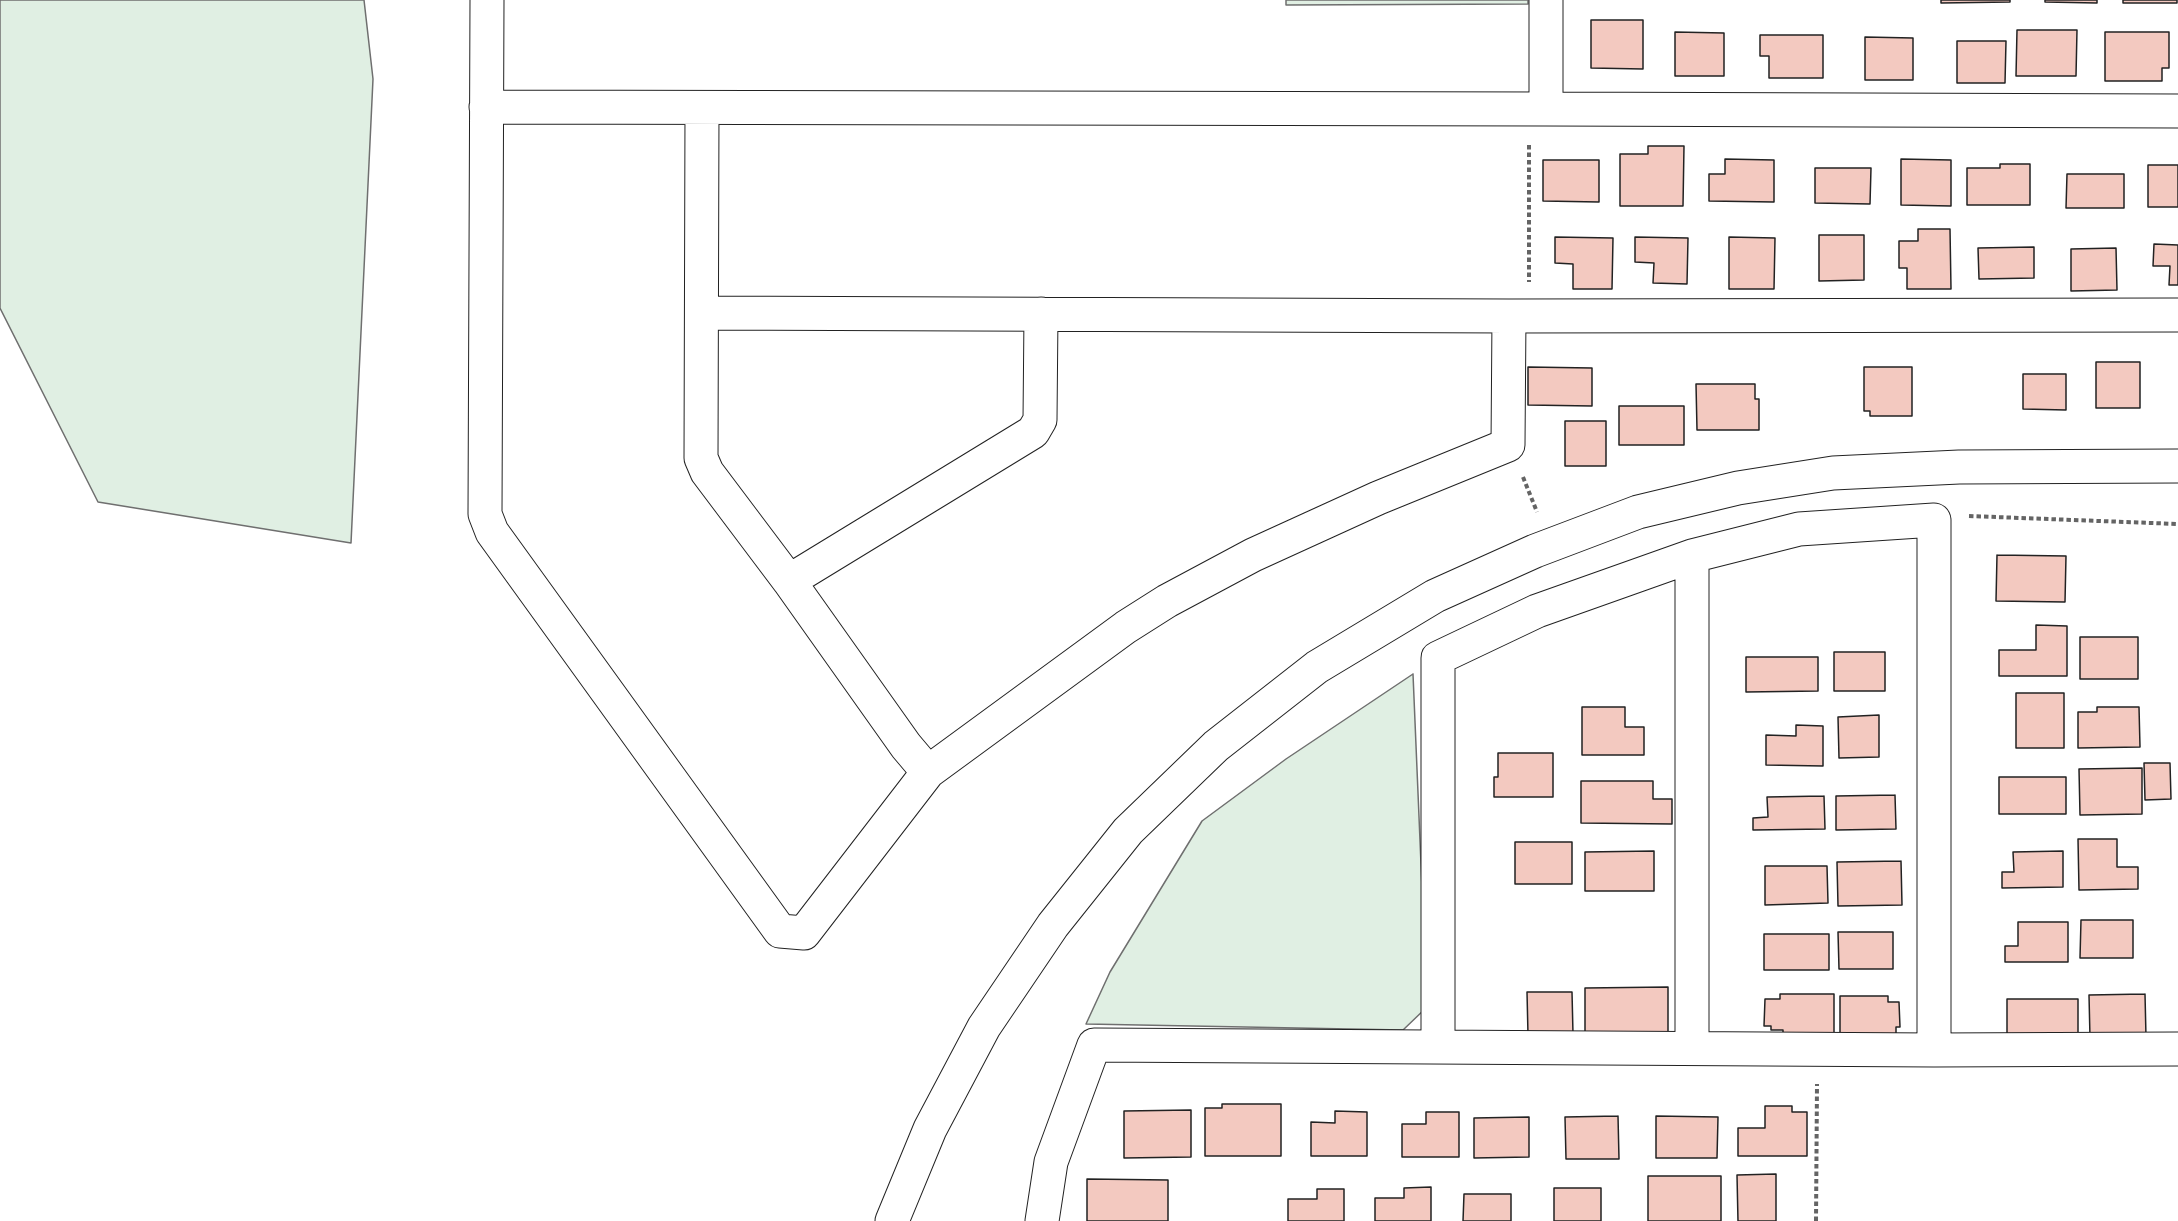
<!DOCTYPE html>
<style>
body{margin:0}
canvas{display:block;background:#fff}
</style>
<canvas width="2178" height="1221"></canvas>
<script>
const ctx = document.querySelector('canvas').getContext('2d');
ctx.lineJoin = 'round';
function fillPath(path, color) {
  ctx.fillStyle = color;
  ctx.fill(path, 'evenodd');
}
function shape(rows) {
  const path = new Path2D();
  for (const r of rows) {
    path.moveTo(r[0], r[1]);
    for (let i = 2; i < r.length; i += 2) path.lineTo(r[i], r[i + 1]);
  }
  return path;
}
function strokePath(path, color, width, dash) {
  ctx.strokeStyle = color;
  ctx.lineWidth = width;
  ctx.lineCap = dash ? 'butt' : 'round';
  ctx.setLineDash(dash || []);
  ctx.stroke(path);
}
const green = shape([
 [0,0,364,0,373,79,351,543,98,502,0,308,0,0],
 [1286,0,1528,0,1528,4,1286,5,1286,0],
 [1413,674,1427,1007,1403,1030,1086,1024,1110,972,1202,821,1286,759,1413,674]
]);
fillPath(green, '#e0efe3');
strokePath(green, '#6f6f6f', 1.5);
const building = shape([
 [1941,0,2010,0,2010,2,1941,3,1941,0],
 [2045,0,2097,0,2097,3,2045,2,2045,0],
 [2123,0,2177,0,2177,3,2123,3,2123,0],
 [1591,20,1643,20,1643,69,1591,68,1591,20],
 [2017,30,2077,30,2076,76,2016,76,2017,30],
 [1675,32,1724,33,1724,76,1675,76,1675,32],
 [2105,32,2169,32,2169,68,2162,68,2162,81,2105,81,2105,32],
 [1760,35,1823,35,1823,78,1769,78,1769,56,1760,56,1760,35],
 [1865,37,1913,38,1913,80,1865,80,1865,37],
 [1957,41,2006,41,2005,83,1957,83,1957,41],
 [1648,146,1684,146,1683,206,1620,206,1620,154,1648,154,1648,146],
 [1725,159,1774,160,1774,202,1709,201,1709,174,1725,174,1725,159],
 [1901,159,1951,160,1951,206,1901,205,1901,159],
 [1543,160,1599,160,1599,202,1543,201,1543,160],
 [2000,164,2030,164,2030,205,1967,205,1967,168,2000,168,2000,164],
 [2148,165,2178,165,2178,207,2148,207,2148,165],
 [1815,168,1871,168,1870,204,1815,203,1815,168],
 [2067,174,2124,174,2124,208,2066,208,2067,174],
 [1918,229,1950,229,1951,289,1907,289,1907,268,1899,268,1899,241,1918,241,1918,229],
 [1819,235,1864,235,1864,280,1819,281,1819,235],
 [1555,237,1613,238,1612,289,1573,289,1573,264,1555,263,1555,237],
 [1635,237,1688,238,1687,284,1653,283,1654,263,1635,262,1635,237],
 [1729,237,1775,238,1774,289,1729,289,1729,237],
 [2154,244,2178,245,2178,285,2169,285,2170,266,2153,266,2154,244],
 [2034,247,2034,278,1979,279,1978,248,2034,247],
 [2116,248,2117,290,2071,291,2071,249,2116,248],
 [2096,362,2140,362,2140,408,2096,408,2096,362],
 [1528,367,1592,368,1592,406,1528,405,1528,367],
 [1864,367,1912,367,1912,416,1870,416,1870,411,1864,411,1864,367],
 [2023,374,2066,374,2066,410,2023,409,2023,374],
 [1696,384,1755,384,1755,399,1759,399,1759,430,1697,430,1696,384],
 [1619,406,1684,406,1684,445,1619,445,1619,406],
 [1565,421,1606,421,1606,466,1565,466,1565,421],
 [1997,555,2066,556,2065,602,1996,601,1997,555],
 [2036,625,2067,626,2067,676,1999,676,1999,650,2036,650,2036,625],
 [2080,637,2138,637,2138,679,2080,679,2080,637],
 [1834,652,1885,652,1885,691,1834,691,1834,652],
 [1746,657,1818,657,1818,691,1746,692,1746,657],
 [2016,693,2064,693,2064,748,2016,748,2016,693],
 [1582,707,1625,707,1625,727,1644,727,1644,755,1582,755,1582,707],
 [2097,707,2139,707,2140,747,2078,748,2078,712,2097,712,2097,707],
 [1879,715,1879,757,1839,758,1838,717,1879,715],
 [1796,725,1823,726,1823,766,1766,765,1766,735,1796,736,1796,725],
 [1498,753,1553,753,1553,797,1494,797,1494,777,1498,777,1498,753],
 [2144,763,2170,763,2171,799,2145,800,2144,763],
 [2142,768,2142,814,2080,815,2079,769,2142,768],
 [1999,777,2066,777,2066,814,1999,814,1999,777],
 [1581,781,1653,781,1653,799,1672,799,1672,824,1581,823,1581,781],
 [1895,795,1896,829,1836,830,1836,796,1895,795],
 [1824,796,1825,829,1753,830,1753,818,1768,817,1767,797,1824,796],
 [2078,839,2117,839,2117,867,2138,867,2138,889,2079,890,2078,839],
 [1515,842,1572,842,1572,884,1515,884,1515,842],
 [1654,851,1654,891,1585,891,1585,852,1654,851],
 [2063,851,2063,887,2002,888,2002,872,2014,872,2013,852,2063,851],
 [1901,861,1902,905,1838,906,1837,862,1901,861],
 [1765,866,1827,866,1828,903,1765,905,1765,866],
 [2081,920,2133,920,2133,958,2080,958,2081,920],
 [2018,922,2068,922,2068,962,2005,962,2005,946,2018,946,2018,922],
 [1838,932,1893,932,1893,969,1839,969,1838,932],
 [1764,934,1829,934,1829,970,1764,970,1764,934],
 [1668,987,1668,1037,1585,1037,1585,988,1668,987],
 [1527,992,1572,992,1573,1034,1528,1035,1527,992],
 [1780,994,1834,994,1834,1036,1783,1035,1783,1030,1771,1030,1771,1026,1764,1026,1765,999,1780,999,1780,994],
 [2145,994,2146,1037,2090,1038,2089,995,2145,994],
 [1840,996,1888,996,1888,1002,1899,1002,1900,1027,1896,1027,1896,1036,1840,1037,1840,996],
 [2007,999,2078,999,2078,1036,2007,1035,2007,999],
 [1222,1104,1281,1104,1281,1156,1205,1156,1205,1108,1222,1108,1222,1104],
 [1765,1106,1792,1106,1792,1112,1807,1112,1807,1156,1738,1156,1738,1128,1765,1128,1765,1106],
 [1191,1110,1191,1157,1124,1158,1124,1111,1191,1110],
 [1335,1111,1367,1112,1367,1156,1311,1156,1311,1122,1335,1123,1335,1111],
 [1426,1112,1459,1112,1459,1157,1402,1157,1402,1124,1426,1124,1426,1112],
 [1618,1116,1619,1159,1566,1159,1565,1117,1618,1116],
 [1656,1116,1718,1117,1717,1158,1656,1158,1656,1116],
 [1529,1117,1529,1157,1474,1158,1474,1118,1529,1117],
 [1776,1174,1776,1221,1738,1221,1737,1175,1776,1174],
 [1648,1176,1721,1176,1721,1221,1648,1221,1648,1176],
 [1087,1179,1168,1180,1168,1221,1087,1221,1087,1179],
 [1431,1187,1431,1221,1375,1221,1375,1198,1404,1198,1404,1188,1431,1187],
 [1554,1188,1601,1188,1601,1221,1554,1221,1554,1188],
 [1317,1189,1344,1189,1344,1221,1288,1221,1288,1199,1317,1199,1317,1189],
 [1464,1194,1511,1194,1511,1221,1463,1221,1464,1194]
]);
fillPath(building, '#f3c9c0');
strokePath(building, '#222', 1.5);
const minor = shape([
 [487,0,485,514,492,532,780,931,804,933,928,772,1126,627,1167,601,1253,555,1378,498,1508,445,1509,316,2178,315],
 [1546,0,1546,109,2178,111],
 [486,107,1546,109],
 [702,109,701,458,707,472,789,581,906,746,928,772],
 [702,313,1509,316],
 [1692,556,1692,1048],
 [789,581,1033,432,1040,420,1041,314],
 [1438,1047,1438,658,1537,611,1692,556,1799,529,1934,520,1934,1050],
 [1042,1221,1051,1162,1094,1045,1934,1050,2178,1049]
]);
const tertiary = shape([
 [892,1221,930,1129,984,1027,1053,925,1128,831,1216,746,1317,667,1435,596,1535,551,1638,512,1738,488,1833,473,1959,467,2178,466]
]);
strokePath(minor, '#222', 35);
strokePath(tertiary, '#222', 35);
strokePath(shape([
 [1529,145,1529,282],
 [1523,477,1537,512],
 [1969,516,2178,524],
 [1816,1221,1817,1084]
]), '#646464', 4, [4.5, 3]);
strokePath(minor, '#fff', 33);
strokePath(tertiary, '#fff', 33);
</script>
